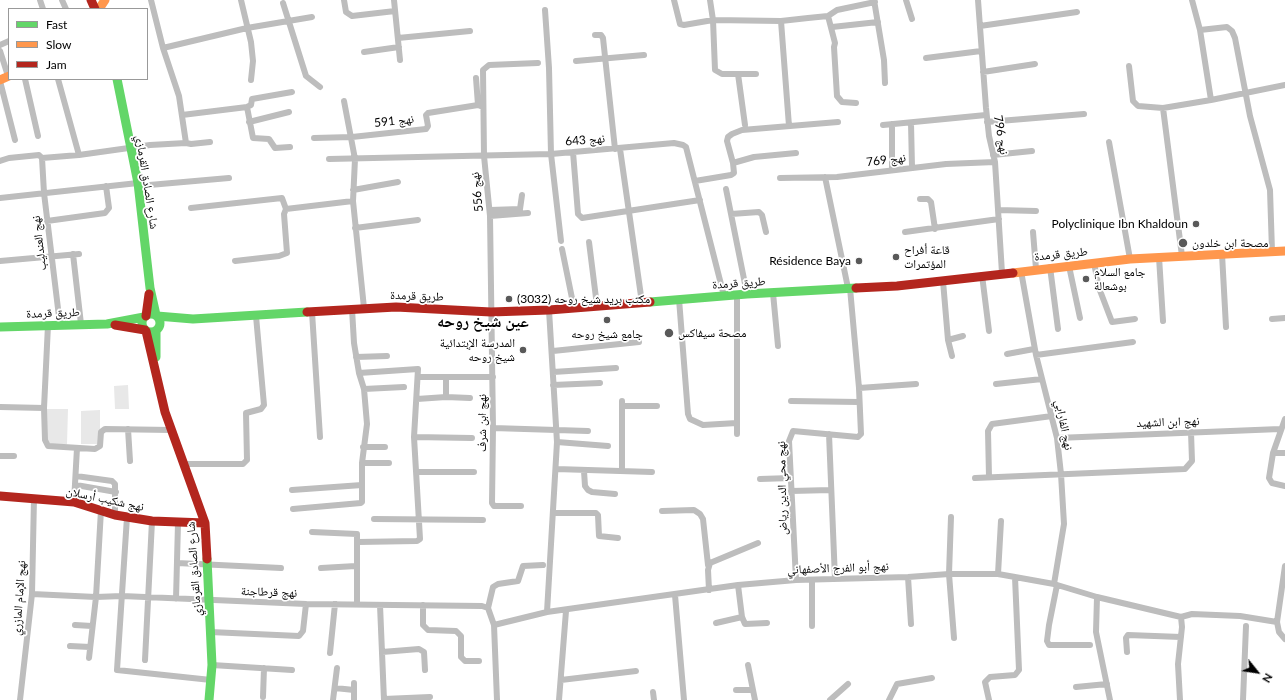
<!DOCTYPE html>
<meta charset="utf-8">
<style>
body{margin:0}
#map{position:relative;width:1285px;height:700px;overflow:hidden;background:#fff;font-family:Lato,sans-serif}
canvas{display:block}
.legend{position:absolute;left:8px;top:8px;width:140px;height:72px;box-sizing:border-box;background:#fff;border:1px solid #999;margin:0;padding:5px 7px;list-style:none;font-size:12px;color:#000}
.legend li{display:flex;align-items:center;gap:8px;height:20px}
.legend b{width:20px;border:1px solid #999}
.north{position:absolute;left:1237px;top:652px;width:40px;height:40px;-webkit-text-stroke:3px #fff;paint-order:stroke;rotate:120deg;font-size:11px;font-weight:700;line-height:16px;text-align:center;color:#000}
.north::after{content:'';display:block;margin:auto;width:14px;height:18px;background:#000;clip-path:polygon(50% 0,100% 100%,50% 72%,0 100%)}
</style>
<div id="map">
<canvas width="1285" height="700"></canvas>
<ul class="legend">
<li><b style="height:5px;background:#63d668"></b>Fast</li>
<li><b style="height:5px;background:#ff974d"></b>Slow</li>
<li><b style="height:5px;background:#b3261e"></b>Jam</li>
</ul>
<div class="north">N</div>
</div>
<script>
const ctx = document.querySelector('canvas').getContext('2d');
ctx.lineJoin = 'round';
function fillPath(path, color) {
  ctx.fillStyle = color;
  ctx.fill(path, 'evenodd');
}
function shape(rows) {
  const path = new Path2D();
  for (const r of rows) {
    if (r.length === 3) {
      path.moveTo(r[0] + r[2], r[1]);
      path.arc(r[0], r[1], r[2], 0, 2 * Math.PI);
      continue;
    }
    path.moveTo(r[0], r[1]);
    for (let i = 2; i < r.length; i += 2) path.lineTo(r[i], r[i + 1]);
  }
  return path;
}
function strokePath(path, color, width, dash) {
  ctx.strokeStyle = color;
  ctx.lineWidth = width;
  ctx.lineCap = dash ? 'butt' : 'round';
  ctx.setLineDash(dash || []);
  ctx.stroke(path);
}
function drawText(font, color, halo, rows, align = 'center') {
  ctx.font = font + ' Lato,"Noto Naskh Arabic",sans-serif';
  ctx.lineWidth = 3.5;
  ctx.setLineDash([]);
  ctx.textBaseline = 'middle';
  ctx.strokeStyle = halo;
  ctx.fillStyle = color;
  for (const [text, x, y, turn = 0] of rows) {
    ctx.save();
    ctx.translate(x, y);
    ctx.rotate((+turn || 0) * Math.PI / 180);
    ctx.textAlign = isNaN(turn) ? turn : align;
    if (halo) ctx.strokeText(text, 0, 0);
    ctx.fillText(text, 0, 0);
    ctx.restore();
  }
}
fillPath(shape([
 [128,385,129,409,115,409,114,386],
 [47,409,68,409,67,444,47,444],
 [100,410,100,444,81,444,81,411]
]), '#e8e8e8');
strokePath(shape([
 [40,0,43,9],
 [62,0,66,9],
 [151,0,163,48,179,96,186,143],
 [241,0,251,42,253,61,251,80],
 [344,0,346,12,352,16,395,11],
 [394,0,400,60],
 [674,0,680,24,684,25,713,20,781,21,808,18,828,16,837,10,875,2],
 [710,0,713,20,715,70,722,74,756,74],
 [874,0,884,60,885,83],
 [906,0,912,19],
 [978,0,986,108,989,136,995,162,1002,273],
 [1192,0,1200,30,1227,27,1232,31,1235,38,1250,116,1270,190,1272,251],
 [283,3,306,76,320,87],
 [545,10,549,68,551,154,561,241],
 [828,16,835,43,834,47,837,96,842,102,856,103],
 [781,21,789,126],
 [980,26,1077,12],
 [832,27,878,22],
 [1200,30,1211,100,1285,85],
 [595,35,601,35,603,38,615,149],
 [398,38,470,31],
 [0,45,9,41],
 [163,48,247,28,312,17],
 [0,51,8,76],
 [364,52,399,47],
 [926,58,981,51],
 [576,61,644,55],
 [1129,66,1133,101,1138,106,1163,108,1211,100],
 [983,72,1035,64],
 [738,74,745,125],
 [476,78,478,105],
 [25,79,38,136],
 [58,79,79,155],
 [0,81,15,140],
 [344,101,355,159,353,201,364,308],
 [247,107,253,138,269,139,275,148,290,147],
 [1163,108,1182,256],
 [182,115,247,107,251,105,252,99,292,92],
 [249,122,289,112],
 [987,122,1084,114],
 [911,123,912,167],
 [892,124,892,170],
 [883,125,986,115],
 [314,138,352,137,426,129,428,126,426,115,428,113,478,105,483,107],
 [1109,142,1130,259],
 [620,149,642,303],
 [573,152,578,214,582,218,700,200],
 [993,155,1032,151],
 [42,158,44,193,60,325],
 [329,159,551,154,674,143,683,145,686,147,724,296],
 [0,161,9,158,39,155,42,158,79,155,150,145,186,143,191,144,210,142],
 [733,163,754,157,796,153],
 [825,177,848,288],
 [780,178,837,177,946,164,995,162],
 [695,181,731,175,734,173,733,163,727,141,728,137,732,134,742,130,838,122],
 [138,186,229,178],
 [726,189,747,294],
 [353,190,398,182],
 [0,198,138,183],
 [920,199,928,199,931,202,935,229],
 [191,208,282,198,286,209],
 [490,210,520,209,522,195],
 [998,210,1036,211],
 [731,214,759,212,762,215,766,232],
 [490,216,528,213],
 [47,221,105,213,109,208,106,186],
 [355,228,418,220],
 [905,232,999,219],
 [1033,232,1036,269],
 [589,242,597,306],
 [562,249,574,308],
 [73,254,81,324],
 [1222,254,1226,327],
 [1159,257,1163,321],
 [0,261,79,254],
 [235,261,279,256,287,253,284,214,286,209,353,201],
 [1094,263,1099,288,1112,322,1135,319],
 [1069,266,1080,318],
 [1050,267,1058,329],
 [1021,271,1036,355,1057,438,1061,474,1064,524,1054,584],
 [982,275,989,331],
 [943,281,948,340,952,356],
 [773,293,778,346],
 [737,295,737,434],
 [679,299,688,414,690,419,703,425,737,423],
 [312,312,320,437],
 [1272,319,1285,318],
 [48,325,44,408,45,440,48,446,95,449,100,446,101,432,105,429,171,430],
 [948,340,963,336],
 [553,351,639,342],
 [1007,354,1034,349],
 [1036,355,1133,342],
 [356,357,387,356],
 [553,372,616,368],
 [418,377,493,377],
 [996,384,1042,379],
 [553,385,600,383],
 [859,388,916,384],
 [364,389,404,387],
 [446,397,446,378],
 [417,399,446,397,470,398],
 [791,401,859,402],
 [622,406,657,406],
 [0,407,44,408],
 [1285,419,1273,453,1269,478,1272,483,1285,486],
 [493,428,588,431],
 [128,429,130,461],
 [829,434,835,579],
 [414,437,472,438],
 [1057,438,1280,429],
 [557,442,608,446],
 [363,447,385,447],
 [1273,453,1285,453],
 [0,456,14,456],
 [362,463,389,463],
 [184,464,243,464,247,460,246,413,261,409,264,405,256,316],
 [556,469,652,472],
 [584,471,585,486,588,490,592,492,615,494],
 [622,471,622,401],
 [417,472,474,472],
 [76,476,112,481,115,484,115,515],
 [989,477,988,431,992,424,1052,416],
 [975,478,1185,469,1192,461,1191,432],
 [760,479,791,478],
 [76,485,116,492],
 [292,490,362,485],
 [791,491,831,490],
 [74,502,77,448],
 [521,506,494,506,492,503,493,428,490,216,484,156,483,70,489,65,538,63],
 [293,509,361,503,362,502,362,463,367,424,364,389,359,373,354,343,352,309],
 [662,511,694,510,700,514,703,519,708,565],
 [553,513,596,513,598,515,599,536,618,538],
 [127,517,117,670,211,680],
 [951,517,949,574,954,638],
 [374,519,483,520],
 [312,532,357,534,357,604],
 [358,542,417,541,420,539,414,437,418,369,359,373],
 [177,563,281,568],
 [1285,566,1277,622,1279,632,1285,639],
 [321,568,356,566],
 [998,574,1001,521],
 [908,577,911,624],
 [796,580,789,441,793,431,858,437,861,434,859,388,850,288],
 [738,585,742,617,745,624,767,623],
 [1057,585,1049,625,1047,641,1049,645,1090,645],
 [709,590,708,570,710,563,758,543],
 [32,594,96,597,122,596,306,604,482,606,488,608,494,625,497,700],
 [675,595,684,700],
 [1097,597,1096,632,1110,700],
 [176,599,178,523],
 [380,605,384,700],
 [423,605,423,625,428,630,456,631,461,636,461,657,465,661,479,661],
 [488,608,493,587,498,584,518,581,523,566,543,565],
 [547,612,557,442,549,310],
 [1181,617,1192,614,1240,616,1277,622],
 [716,623,742,617],
 [75,625,92,626],
 [494,625,547,612,738,585,796,580,908,577,949,574,998,574,1015,577,1054,584,1097,597,1181,617],
 [812,626,812,580],
 [210,632,299,636,303,631,306,604],
 [70,646,90,647],
 [382,652,419,649,424,652,425,670],
 [1127,652,1126,638,1128,635,1181,637],
 [330,653,335,604],
 [89,658,96,597,101,510],
 [145,660,152,521],
 [212,665,292,670],
 [748,665,755,700],
 [561,680,636,671],
 [1076,687,1107,684],
 [335,688,354,690],
 [736,690,753,690],
 [653,692,654,700],
 [263,697,264,668],
 [384,699,430,697],
 [20,700,32,594,34,498],
 [333,700,337,668],
 [354,700,354,683],
 [559,700,566,611],
 [830,700,848,684],
 [889,700,897,684,932,678],
 [989,700,985,682,990,677,1015,675,1019,670,1015,577],
 [1180,700,1178,664,1182,627,1181,617],
 [1243,700,1246,626]
]), '#bdbdbd', 6);
strokePath(shape([
 [117,79,138,183,150,288,156,315],
 [650,302,747,294,856,288],
 [151,323,9],
 [157,316,193,319,307,312],
 [0,327,107,324,144,317],
 [156,331,156,357],
 [207,559,212,665,209,700]
]), '#63d668', 9);
strokePath(shape([
 [99,9,105,0],
 [0,80,9,76],
 [1013,273,1130,259,1285,251]
]), '#ff974d', 9);
strokePath(shape([
 [91,0,95,9],
 [856,288,897,286,1013,273],
 [307,312,396,307,491,312,549,310,650,302],
 [146,316,149,294],
 [115,325,145,330],
 [146,331,165,412,205,523,207,559],
 [0,496,74,502,115,515,152,521,205,523]
]), '#b3261e', 9);
for (const [x, y, r, color] of [
 [1196,224,4,"#595959"],
 [1183,243,5,"#595959"],
 [896,257,4,"#595959"],
 [859,261,4,"#595959"],
 [1086,279,4,"#595959"],
 [509,299,4,"#595959"],
 [607,320,4,"#595959"],
 [669,333,5,"#595959"],
 [523,350,4,"#595959"]
]) {
  const dot = new Path2D();
  dot.arc(x, y, r, 0, 2 * Math.PI);
  ctx.fillStyle = color;
  ctx.fill(dot);
  strokePath(dot, '#fff', 1.5);
}
drawText('12px', '#000', '#fff', [
 ["نهج 591",394,121,-6],
 ["نهج 796",1001,135,80],
 ["نهج 643",585,140,-5],
 ["نهج 769",886,160,-7],
 ["شارع الصادق القرمازي",147,182,81],
 ["نهج 556",477,192,-96],
 ["نهج العندليب",39,243,-97],
 ["طريق قرمدة",1061,254,-6],
 ["طريق قرمدة",739,283,-4],
 ["طريق قرمدة",417,296,2],
 ["طريق قرمدة",53,313,-2],
 ["نهج ابن الشهيد",1168,422,-2],
 ["نهج ابن شرف",482,423,-90],
 ["نهج الفارابي",1064,425,79],
 ["نهج محي الدين رياض",782,488,-91],
 ["نهج شكيب أرسلان",105,499,12],
 ["نهج أبو الفرج الأصفهاني",838,568,-2],
 ["شارع الصادق القرمازي",194,569,-94],
 ["نهج قرطاجنة",269,592,2],
 ["نهج الإمام المازري",19,598,-86]
]);
drawText('12px', '#000', '#fff', [
 ["Polyclinique Ibn Khaldoun",1188,224,"right"],
 ["مصحة ابن خلدون",1192,243],
 ["قاعة أفراح",904,250],
 ["المؤتمرات",904,264],
 ["Résidence Baya",851,261,"right"],
 ["جامع السلام",1094,272],
 ["بوشعالة",1094,286],
 ["مكتب بريد شيخ روحه (3032)",517,299],
 ["مصحة سيفاكس",678,333],
 ["جامع شيخ روحه",607,334,"center"],
 ["المدرسة الإبتدائية",515,343,"right"],
 ["شيخ روحه",515,357,"right"]
], 'left');
drawText('bold 16px', '#000', '#fff', [
 ["عين شيخ روحه",483,322]
]);
</script>
